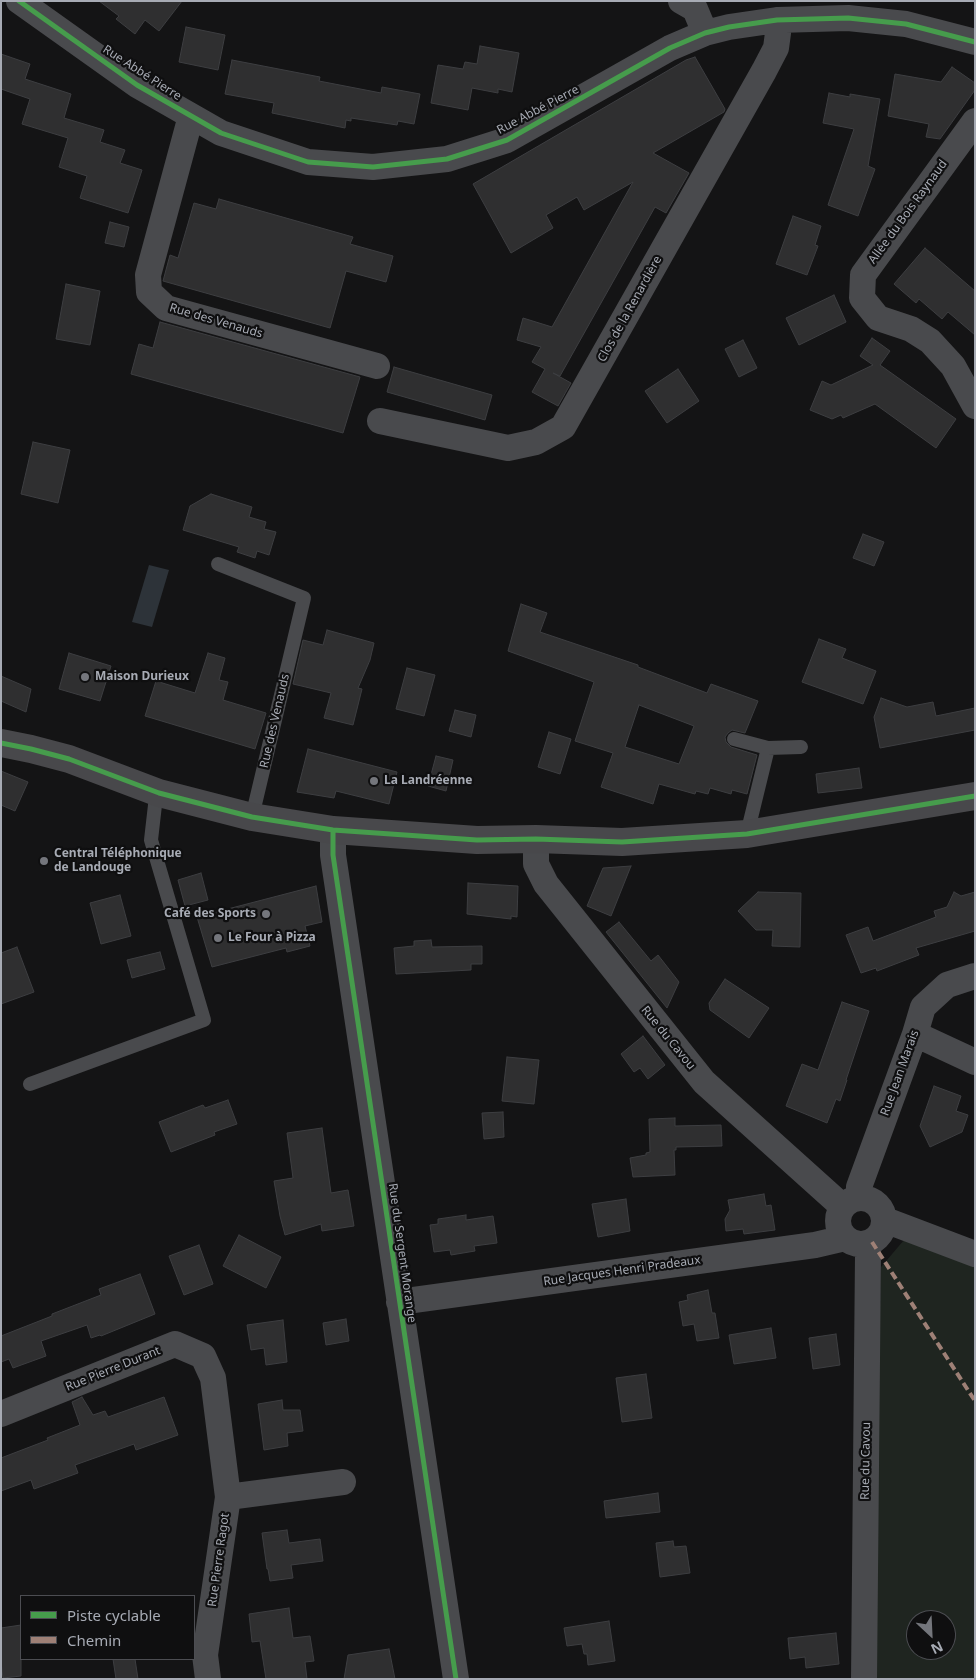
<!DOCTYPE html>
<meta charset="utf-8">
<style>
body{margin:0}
#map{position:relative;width:976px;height:1680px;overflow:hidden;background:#141415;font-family:"Noto Sans",sans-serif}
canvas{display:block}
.frame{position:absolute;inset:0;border:2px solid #a7abb4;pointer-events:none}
.legend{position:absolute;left:20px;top:1595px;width:175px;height:65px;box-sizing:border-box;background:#0f0f10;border:1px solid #4c4d52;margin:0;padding:6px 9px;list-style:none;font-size:15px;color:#a7abb4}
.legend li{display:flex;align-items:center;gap:10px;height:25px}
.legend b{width:25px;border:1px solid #4c4d52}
.north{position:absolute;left:906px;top:1610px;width:50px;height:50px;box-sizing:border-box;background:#0f0f10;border:1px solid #4c4d52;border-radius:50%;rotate:155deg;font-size:14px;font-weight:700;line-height:20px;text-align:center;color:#a7abb4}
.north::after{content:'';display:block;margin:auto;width:18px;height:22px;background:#74767c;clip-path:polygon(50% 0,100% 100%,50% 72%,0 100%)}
</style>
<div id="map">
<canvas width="976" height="1680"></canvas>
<div class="frame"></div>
<ul class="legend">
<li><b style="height:6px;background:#469c4c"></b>Piste cyclable</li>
<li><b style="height:6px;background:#9e8076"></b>Chemin</li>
</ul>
<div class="north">N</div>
</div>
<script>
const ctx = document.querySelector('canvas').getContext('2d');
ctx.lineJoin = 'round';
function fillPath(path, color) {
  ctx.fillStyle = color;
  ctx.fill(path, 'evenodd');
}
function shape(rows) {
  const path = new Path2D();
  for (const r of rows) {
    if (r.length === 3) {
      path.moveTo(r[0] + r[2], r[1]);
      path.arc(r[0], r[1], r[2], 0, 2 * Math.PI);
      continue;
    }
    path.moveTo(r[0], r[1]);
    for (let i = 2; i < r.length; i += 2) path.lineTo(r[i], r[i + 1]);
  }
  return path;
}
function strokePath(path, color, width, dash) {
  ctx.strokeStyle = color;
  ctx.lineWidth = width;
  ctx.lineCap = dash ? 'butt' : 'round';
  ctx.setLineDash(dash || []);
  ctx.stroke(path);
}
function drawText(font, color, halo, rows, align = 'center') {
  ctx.font = font + ' "Noto Sans",sans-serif';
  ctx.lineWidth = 4.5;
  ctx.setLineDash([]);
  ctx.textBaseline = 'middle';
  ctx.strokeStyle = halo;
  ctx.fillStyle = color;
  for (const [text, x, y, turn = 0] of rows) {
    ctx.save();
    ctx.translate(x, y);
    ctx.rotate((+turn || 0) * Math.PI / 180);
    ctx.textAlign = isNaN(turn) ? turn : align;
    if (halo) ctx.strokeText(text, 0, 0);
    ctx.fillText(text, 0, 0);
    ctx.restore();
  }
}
fillPath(shape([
 [904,1240,975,1266,975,1679,877,1679,877,1439,881,1267],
 [916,1620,946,1620,946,1650,916,1650]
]), '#1f2520');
fillPath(shape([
 [149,565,169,570,152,627,132,622]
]), '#2d3339');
const building = shape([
 [99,1,182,1,159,31,145,20,135,34,116,19,119,16,99,1],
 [186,27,225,35,218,70,179,62,186,27],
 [480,46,519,53,512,92,498,89,498,93,472,88,468,110,431,103,438,65,463,69,465,62,477,64,480,46],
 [1,54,30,64,25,79,71,94,64,118,104,130,100,142,125,150,120,163,142,170,128,213,80,198,87,176,59,167,68,138,22,124,30,99,1,89,1,54],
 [695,57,725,109,724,112,653,153,689,173,666,213,655,207,560,376,553,373,571,383,558,406,532,392,545,369,532,362,541,347,517,340,523,318,552,327,633,182,584,210,577,197,546,215,553,228,511,253,473,184,686,60,695,57],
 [232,60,320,77,319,81,381,93,382,87,420,94,414,124,398,121,397,125,351,118,351,121,346,120,345,128,272,113,274,103,225,94,232,60],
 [952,67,975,83,975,90,940,139,926,137,929,124,888,116,895,74,941,82,952,67],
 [829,93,850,97,850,94,880,99,868,166,875,169,858,216,828,205,854,129,823,123,829,93],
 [219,199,353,237,350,244,393,256,386,282,346,271,330,328,163,281,170,255,178,258,194,203,216,209,219,199],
 [793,216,821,226,815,245,818,246,807,275,776,264,793,216],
 [110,222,129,227,124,247,105,243,110,222],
 [925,248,975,291,975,335,948,312,942,319,919,299,916,303,894,284,925,248],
 [66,284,100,291,90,345,56,339,66,284],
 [834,295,846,322,799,345,786,318,834,295],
 [160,322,360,377,343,433,131,374,139,344,153,348,160,322],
 [872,338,890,351,880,365,956,419,936,448,875,404,843,418,841,415,832,419,810,410,822,381,831,385,873,365,860,356,872,338],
 [743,340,757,368,739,377,725,349,743,340],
 [394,367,492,395,485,420,387,392,394,367],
 [678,369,699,401,667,423,645,391,678,369],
 [33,442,70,450,58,503,21,494,33,442],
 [211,494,252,507,249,517,266,522,264,529,276,532,269,555,257,551,255,558,237,552,239,547,183,530,190,506,211,494],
 [863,534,884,542,874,566,853,558,863,534],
 [521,604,547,613,540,632,638,665,638,667,707,693,711,684,758,701,745,733,732,730,728,733,725,737,726,742,731,747,757,755,747,794,732,790,731,794,710,788,708,794,696,791,695,794,659,784,653,804,601,787,613,753,575,741,594,682,508,651,521,604],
 [639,705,694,726,679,764,625,747,639,705],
 [327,630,374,643,370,660,358,688,362,689,353,725,324,718,331,693,293,684,303,640,323,645,327,630],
 [819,639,846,649,842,658,876,671,863,704,802,682,819,639],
 [69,653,111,666,100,701,59,689,69,653],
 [208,653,225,658,219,680,228,682,223,700,266,713,255,749,145,716,156,681,195,693,208,653],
 [407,668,435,675,424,716,396,709,407,668],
 [1,676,31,689,26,712,1,701,1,676],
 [881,698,907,707,933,702,936,716,975,708,975,730,880,748,874,717,881,698],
 [455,710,476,715,471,737,449,731,455,710],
 [549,732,571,739,560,774,538,767,549,732],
 [308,749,397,772,389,804,336,791,334,798,297,792,308,749],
 [436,756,453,760,446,791,428,786,436,756],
 [859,768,862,788,818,793,816,774,859,768],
 [1,771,28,782,15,811,1,805,1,771],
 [631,866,611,916,587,906,603,868,631,866],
 [201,873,208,900,185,906,178,880,201,873],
 [468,883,518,886,517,917,511,916,511,919,467,914,468,883],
 [316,886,322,922,305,926,310,946,287,952,286,948,212,967,197,917,316,886],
 [758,892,801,893,800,947,772,946,773,930,756,930,738,911,758,892],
 [954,892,961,896,975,892,975,931,916,948,919,955,877,971,876,968,861,973,846,935,868,927,873,941,936,917,934,911,947,907,954,892],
 [120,895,131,936,101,944,90,903,120,895],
 [619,922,651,961,658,955,679,982,667,1008,606,932,619,922],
 [431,940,432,947,482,946,482,964,471,964,471,970,396,974,394,948,414,946,414,941,431,940],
 [17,947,34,992,1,1004,1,953,17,947],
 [160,952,165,969,132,978,127,960,160,952],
 [725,979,769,1008,749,1038,710,1010,709,1003,725,979],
 [842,1002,869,1011,846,1080,847,1080,840,1101,836,1099,827,1123,786,1106,802,1064,818,1070,842,1002],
 [643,1036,665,1065,648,1079,640,1068,634,1072,621,1054,643,1036],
 [507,1057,539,1060,534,1104,502,1101,507,1057],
 [934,1086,961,1096,956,1111,968,1115,962,1132,930,1147,920,1126,934,1086],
 [228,1100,237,1124,214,1132,215,1135,171,1152,159,1122,203,1105,205,1108,228,1100],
 [503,1112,504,1137,484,1139,482,1113,503,1112],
 [675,1118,675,1126,721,1125,722,1146,676,1147,676,1150,674,1150,675,1175,633,1177,630,1158,646,1155,646,1153,650,1152,649,1119,675,1118],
 [322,1128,331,1193,348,1190,354,1226,322,1231,321,1224,285,1235,280,1216,274,1181,293,1178,287,1133,322,1128],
 [764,1194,766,1206,771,1205,775,1230,744,1234,743,1229,726,1231,725,1219,730,1210,728,1200,764,1194],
 [626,1199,630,1231,598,1237,592,1204,626,1199],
 [466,1215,466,1220,493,1216,497,1243,474,1246,475,1251,451,1255,450,1250,434,1252,430,1225,438,1224,438,1219,466,1215],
 [239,1235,281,1257,266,1288,223,1266,239,1235],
 [199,1245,213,1284,184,1295,169,1256,199,1245],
 [140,1274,155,1314,101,1336,100,1335,91,1338,87,1325,41,1341,46,1356,13,1368,9,1359,1,1362,1,1336,52,1316,52,1314,101,1295,99,1289,140,1274],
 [708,1290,712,1313,715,1313,719,1338,697,1341,694,1324,683,1326,679,1302,688,1300,687,1295,708,1290],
 [346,1319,349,1341,326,1345,323,1323,346,1319],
 [283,1320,287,1362,266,1365,264,1348,251,1350,247,1325,283,1320],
 [771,1328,776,1358,734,1364,729,1335,771,1328],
 [836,1334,840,1365,813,1369,809,1338,836,1334],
 [646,1374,652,1418,622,1422,616,1378,646,1374],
 [82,1397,93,1415,105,1411,108,1417,164,1397,178,1435,136,1450,134,1444,75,1465,78,1473,34,1489,31,1480,1,1491,1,1458,48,1440,47,1438,80,1425,72,1402,82,1397],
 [282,1400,283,1410,300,1410,303,1431,287,1433,288,1446,264,1450,258,1404,282,1400],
 [658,1493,660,1512,606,1518,604,1501,658,1493],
 [287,1530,289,1543,320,1539,323,1561,291,1565,293,1578,270,1581,268,1569,267,1569,262,1533,287,1530],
 [673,1541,674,1547,686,1546,690,1573,660,1577,656,1543,673,1541],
 [289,1608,293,1638,310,1636,314,1661,305,1662,307,1679,266,1679,260,1641,252,1642,249,1614,289,1608],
 [609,1621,615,1661,588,1665,587,1654,584,1654,582,1644,567,1646,564,1628,609,1621],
 [21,1625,21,1676,3,1678,1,1662,1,1628,21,1625],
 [836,1633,839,1664,806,1668,805,1657,790,1659,788,1638,836,1633],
 [389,1649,395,1679,344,1679,348,1655,389,1649],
 [113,1659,135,1659,138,1679,116,1679,113,1659]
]);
fillPath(building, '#2f2f30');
strokePath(building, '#3d3e41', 1);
strokePath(shape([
 [218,564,304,598,252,817],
 [734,739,768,748,801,747],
 [747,834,768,748],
 [30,1084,204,1020,151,840,155,805,159,793]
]), '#494a4d', 14);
strokePath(shape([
 [19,1,137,85,221,133,308,162,373,167,447,159,507,140,670,48,705,33,729,27,777,20,848,18,906,24,975,42],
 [681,1,695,9,705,33],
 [191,116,148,275,149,292,166,308,377,366],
 [975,121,863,275,862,298,878,318,911,329,930,341,953,366,975,406],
 [380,421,508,448,536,442,563,427,764,71,776,48,778,33,777,20],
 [333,830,333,855,456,1679],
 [536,839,536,864,546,884,704,1082,843,1207],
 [915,1034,975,1062],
 [861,1221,23],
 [860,1198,859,1187,915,1034,923,1007,947,985,975,976],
 [885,1220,975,1254],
 [399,1302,815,1245,845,1238],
 [1,1414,175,1344,203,1356,213,1378,228,1497],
 [208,1679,205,1655,228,1497,343,1482],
 [864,1679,868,1254,865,1244]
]), '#494a4d', 26);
strokePath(shape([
 [1,743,31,749,69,759,159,793,252,817,333,830,477,840,536,839,622,842,747,834,975,796]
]), '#48484b', 28);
strokePath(shape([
 [872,1242,975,1401]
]), '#9e8076', 4, [8, 4]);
strokePath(shape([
 [19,1,137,85,221,133,308,162,373,167,447,159,507,140,670,48,705,33,729,27,777,20,848,18,906,24,975,42],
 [1,743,31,749,69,759,159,793,252,817,333,830,477,840,536,839,622,842,747,834,975,796],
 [333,830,333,855,456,1679]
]), '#469c4c', 5);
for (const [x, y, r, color] of [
 [85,677,5,"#74767c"],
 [374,781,5,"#74767c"],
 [44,861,5,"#74767c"],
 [266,914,5,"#74767c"],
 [218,938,5,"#74767c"]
]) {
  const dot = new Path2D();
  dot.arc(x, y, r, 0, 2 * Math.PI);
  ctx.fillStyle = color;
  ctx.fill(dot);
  strokePath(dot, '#0f0f10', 2);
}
drawText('12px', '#a7abb4', '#0f0f10', [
 ["Rue Abbé Pierre",142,73,33],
 ["Rue Abbé Pierre",538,110,-28],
 ["Allée du Bois Raynaud",908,212,-54],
 ["Clos de la Renardière",630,309,-61],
 ["Rue des Venauds",216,321,16],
 ["Rue des Venauds",275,721,-77],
 ["Rue du Cavou",668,1038,51],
 ["Rue Jean Marais",900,1073,-70],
 ["Rue du Sergent Morange",402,1253,82],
 ["Rue Jacques Henri Pradeaux",622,1271,-8],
 ["Rue Pierre Durant",113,1369,-22],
 ["Rue du Cavou",866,1461,-89],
 ["Rue Pierre Ragot",219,1560,-82]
]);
drawText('bold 12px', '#a7abb4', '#0f0f10', [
 ["Maison Durieux",95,677],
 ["La Landréenne",384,781],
 ["Central Téléphonique",54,854],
 ["de Landouge",54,868],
 ["Café des Sports",256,914,"right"],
 ["Le Four à Pizza",228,938]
], 'left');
</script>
